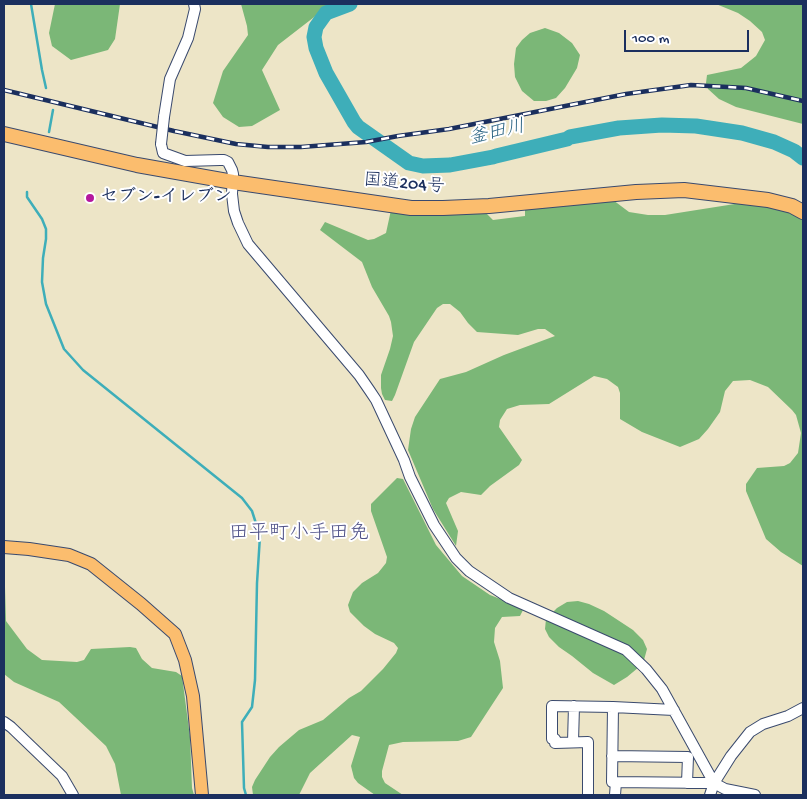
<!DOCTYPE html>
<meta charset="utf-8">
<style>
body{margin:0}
#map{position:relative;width:807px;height:799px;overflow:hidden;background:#ede5c7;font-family:"Gochi Hand",sans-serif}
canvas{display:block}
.frame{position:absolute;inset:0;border:5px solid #1b2f5e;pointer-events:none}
.scale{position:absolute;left:624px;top:30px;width:125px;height:22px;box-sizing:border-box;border:2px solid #1b2f5e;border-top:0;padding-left:6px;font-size:15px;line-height:18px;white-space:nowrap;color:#1b2f5e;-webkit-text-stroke:4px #fff;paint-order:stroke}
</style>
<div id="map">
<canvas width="807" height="799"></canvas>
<div class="frame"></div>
<div class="scale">100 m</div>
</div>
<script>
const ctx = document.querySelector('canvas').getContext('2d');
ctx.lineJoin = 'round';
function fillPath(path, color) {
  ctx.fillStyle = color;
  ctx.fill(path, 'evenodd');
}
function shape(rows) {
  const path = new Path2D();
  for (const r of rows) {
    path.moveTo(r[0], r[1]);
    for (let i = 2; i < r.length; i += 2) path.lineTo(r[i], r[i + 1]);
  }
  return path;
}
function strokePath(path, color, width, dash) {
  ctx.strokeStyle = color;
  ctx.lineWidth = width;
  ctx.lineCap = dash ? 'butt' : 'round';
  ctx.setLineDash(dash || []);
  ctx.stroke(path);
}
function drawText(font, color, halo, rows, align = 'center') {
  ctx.font = font + ' "Gochi Hand","Klee One",sans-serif';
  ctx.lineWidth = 4;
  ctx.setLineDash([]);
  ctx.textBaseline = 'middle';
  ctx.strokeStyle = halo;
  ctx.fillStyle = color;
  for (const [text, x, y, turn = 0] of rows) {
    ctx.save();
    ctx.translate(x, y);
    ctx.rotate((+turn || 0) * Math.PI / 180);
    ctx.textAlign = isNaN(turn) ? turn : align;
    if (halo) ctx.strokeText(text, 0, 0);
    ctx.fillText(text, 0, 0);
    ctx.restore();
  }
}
fillPath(shape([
 [55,4,120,4,115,39,108,50,71,60,52,46,49,33],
 [241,4,331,4,278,45,262,70,280,110,252,126,239,127,223,117,213,103,223,71,248,35,247,26],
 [716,4,803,4,803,124,736,107,719,99,708,89,706,83,707,75,741,68,756,56,765,40,762,32,750,21,738,13],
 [545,28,559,33,572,43,580,55,577,68,565,88,556,98,546,101,534,101,522,91,515,77,514,64,516,48,522,40,530,33],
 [613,200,629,212,648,215,665,215,741,203,747,203,789,211,803,220,803,566,781,552,766,539,746,491,746,484,757,468,784,466,790,463,798,453,801,433,796,415,792,410,768,387,750,380,733,381,725,391,720,412,708,429,699,439,680,447,642,432,620,419,620,393,618,387,607,379,594,376,549,404,520,405,507,409,500,420,499,427,522,460,519,465,490,486,481,495,461,492,449,498,446,503,458,531,456,546,433,509,408,450,411,429,415,417,440,379,466,372,504,355,555,336,545,329,538,329,518,335,477,332,468,323,460,312,450,304,443,304,437,308,414,342,395,395,392,401,385,400,382,394,381,388,381,375,390,349,393,336,391,322,389,316,372,287,362,262,320,230,325,222,368,240,374,239,386,233,391,210,484,211,493,220,525,216,525,208],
 [397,478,403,479,436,545,462,576,490,595,524,608,520,616,502,617,495,628,494,642,500,661,503,688,471,737,458,741,403,742,389,745,382,771,382,777,385,783,403,795,375,795,358,783,354,778,351,766,360,737,352,735,310,773,299,795,253,795,252,787,255,780,270,757,279,747,299,730,323,720,349,698,361,691,383,669,396,653,398,648,394,643,375,634,364,626,350,612,348,605,353,592,362,583,378,573,386,563,387,557,371,511,371,504],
 [4,583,5,587,6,621,27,649,42,660,77,662,84,660,91,649,130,647,136,648,142,659,152,668,176,672,182,676,190,737,192,788,194,795,121,795,115,764,106,746,59,702,14,682,4,674],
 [578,601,589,604,604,611,633,630,643,640,647,649,644,660,639,667,627,677,614,685,593,673,572,656,559,647,549,637,545,629,546,619,557,608,567,602]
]), '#7bb777');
strokePath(shape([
 [31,4,42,70,46,88],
 [49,132,53,110],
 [27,192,27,197,42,219,46,229,46,239,43,258,42,282,46,304,64,349,83,370,242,498,252,511,260,536,257,583,255,680,252,707,242,722,244,788,246,795]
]), '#3eaeb9', 2.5);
strokePath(shape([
 [350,4,326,13,316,27,314,37,316,48,326,73,354,122,358,127,409,163,423,166,450,165,493,157,496,156,567,139,570,137,619,128,662,125,696,126,742,133,774,142,794,151,803,158]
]), '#3eaeb9', 15);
const minor = shape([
 [164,117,170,79,188,38,195,9,194,4],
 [161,144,163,153,185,161,220,160,224,160,228,162,232,170,233,174,232,194,234,211,238,223,248,244,359,375,370,391,376,400,404,460,410,477,434,525,456,558,469,571,509,598,626,650,646,669,662,689,714,783],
 [674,710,613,707,612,782,714,783,725,789,755,795],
 [4,722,11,727,62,776,73,795],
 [573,742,574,706],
 [612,756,688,757,687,783],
 [588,795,588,742,555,743,555,739,552,739,552,706,613,707],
 [615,795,616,782],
 [710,795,714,783,731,756,750,732,763,724,788,716,803,708]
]);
const major = shape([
 [4,547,29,549,69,555,91,564,141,604,175,634,185,660,193,696,202,795]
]);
const highway = shape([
 [4,134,137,165,233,182,411,208,443,208,489,206,636,192,684,190,768,200,792,206,803,212]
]);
strokePath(minor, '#3a4a6e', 12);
strokePath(major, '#3a4a6e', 14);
strokePath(highway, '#3a4a6e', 16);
strokePath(minor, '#fff', 10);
strokePath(major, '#fbbd6e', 12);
strokePath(highway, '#fbbd6e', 14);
const rail = shape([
 [4,90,174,131,236,144,268,147,301,147,366,142,398,136,449,129,626,94,691,85,746,88,803,101]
]);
strokePath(rail, '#1b2f5e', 4.5);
strokePath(rail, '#fff', 2.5, [8]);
const minorBridge = shape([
 [161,144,164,117]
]);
strokePath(minorBridge, '#3a4a6e', 12, []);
strokePath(minorBridge, '#fff', 10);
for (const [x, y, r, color] of [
 [90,198,5,"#b5179e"]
]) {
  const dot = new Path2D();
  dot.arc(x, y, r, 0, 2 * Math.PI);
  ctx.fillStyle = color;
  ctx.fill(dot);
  strokePath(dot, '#fff', 2);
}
drawText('18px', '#1b2f5e', '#fff', [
 ["国道204号",404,185,5]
]);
drawText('bold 18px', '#1b2f5e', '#fff', [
 ["セブン-イレブン",100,198]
], 'left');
drawText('italic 19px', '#296282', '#fff', [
 ["釜田川",497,134,-13]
]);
drawText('20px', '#515389', '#fff', [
 ["田平町小手田免",299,535]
]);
</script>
